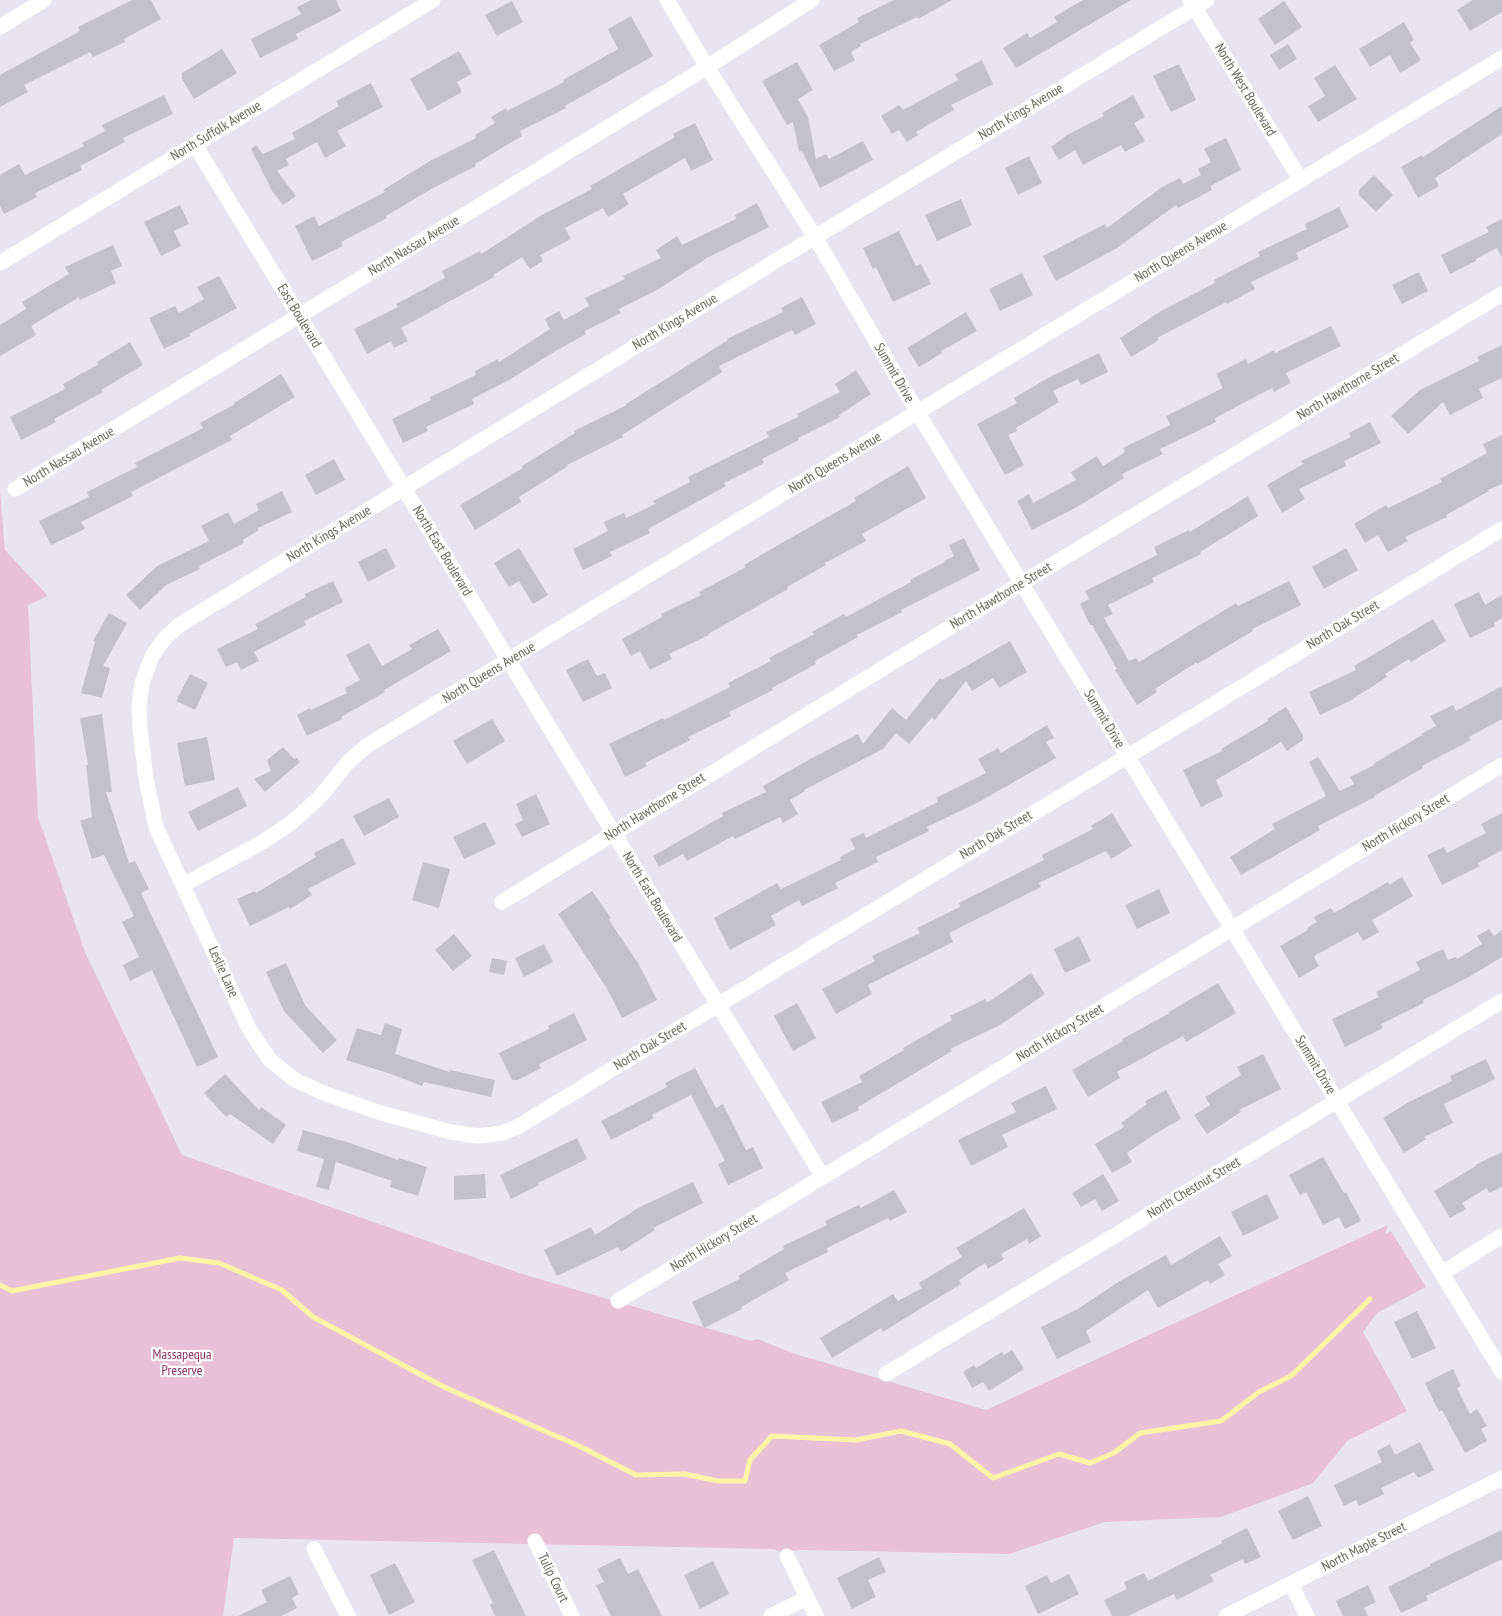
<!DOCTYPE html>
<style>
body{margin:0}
canvas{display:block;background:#e8e5f0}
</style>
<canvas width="1502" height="1616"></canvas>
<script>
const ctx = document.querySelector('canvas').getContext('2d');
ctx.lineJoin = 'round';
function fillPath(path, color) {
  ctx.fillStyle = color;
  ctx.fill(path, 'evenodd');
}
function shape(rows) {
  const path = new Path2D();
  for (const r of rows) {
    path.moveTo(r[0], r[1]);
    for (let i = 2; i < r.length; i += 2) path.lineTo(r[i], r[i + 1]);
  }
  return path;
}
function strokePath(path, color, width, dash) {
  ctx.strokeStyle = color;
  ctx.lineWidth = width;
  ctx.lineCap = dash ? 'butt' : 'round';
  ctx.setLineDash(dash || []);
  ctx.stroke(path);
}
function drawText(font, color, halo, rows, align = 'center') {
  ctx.font = font + ' "PT Sans Narrow",sans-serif';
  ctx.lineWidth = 4.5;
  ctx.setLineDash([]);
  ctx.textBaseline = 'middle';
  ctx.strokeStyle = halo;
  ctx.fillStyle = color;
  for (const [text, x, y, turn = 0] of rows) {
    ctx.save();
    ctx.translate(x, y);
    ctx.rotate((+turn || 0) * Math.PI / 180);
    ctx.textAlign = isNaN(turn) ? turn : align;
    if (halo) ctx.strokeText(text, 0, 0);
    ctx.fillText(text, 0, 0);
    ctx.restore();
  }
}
fillPath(shape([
 [0,490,5,550,48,596,28,605,38,817,85,952,182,1155,519,1273,751,1341,758,1339,792,1353,986,1410,1388,1225,1385,1234,1391,1231,1426,1287,1377,1313,1363,1332,1407,1411,1347,1441,1313,1483,1221,1517,1105,1522,1009,1554,800,1550,780,1552,774,1549,234,1538,223,1616,0,1616]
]), '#e9c1d7');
strokePath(shape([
 [0,1285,12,1291,180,1258,219,1263,282,1290,313,1317,444,1387,579,1446,636,1475,684,1474,718,1481,745,1481,750,1460,772,1436,856,1440,901,1431,950,1444,993,1478,1059,1454,1090,1463,1114,1453,1140,1433,1221,1421,1259,1392,1291,1376,1370,1299]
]), '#fff4a6', 5);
fillPath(shape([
 [132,0,151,0,161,19,124,39,125,42,93,57,90,52,24,85,28,92,0,107,0,75,80,31,78,27],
 [311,0,336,0,341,11,296,34,298,39,260,58,251,39,301,14,297,7],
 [894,0,952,0,918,19,917,17,860,44,861,46,851,52,855,60,834,71,819,45,859,22,857,18],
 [1083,0,1131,0,1016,68,1003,48,1027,33,1030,38,1057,22,1054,17],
 [1473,0,1502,0,1502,12,1470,31,1457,10],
 [512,1,523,22,497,36,485,15],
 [1284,1,1302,27,1275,45,1258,19],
 [631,16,653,56,565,106,566,108,520,131,522,136,475,164,476,166,433,188,386,216,387,218,341,242,343,246,312,261,295,226,314,216,319,226,385,192,383,190,430,161,476,138,475,135,495,123,491,117,506,108,507,111,564,82,563,80,618,49,608,29],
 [1404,22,1414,40,1410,43,1421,60,1400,73,1390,55,1370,67,1359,49],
 [1288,44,1297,59,1279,70,1270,55],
 [222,49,237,73,194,99,182,79,182,73],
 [459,51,472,74,457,82,462,92,428,111,410,79],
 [982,60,993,84,951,105,954,110,916,132,918,135,907,142,899,130,892,134,881,116,899,105,903,110,958,80,955,74],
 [797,62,813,90,798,99,808,117,816,159,826,154,829,159,863,141,873,160,820,188,802,151,799,152,793,122,787,125,762,81],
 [1179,64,1196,100,1171,112,1153,76],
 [1335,65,1357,99,1318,122,1308,106,1325,96,1314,78],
 [371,83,383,107,337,131,346,146,325,158,317,142,286,159,289,165,277,171,296,196,283,205,272,191,251,149,256,145,263,154,295,139,292,133,339,106,336,101],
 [164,95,173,114,123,138,125,142,80,166,82,170,35,193,37,197,4,214,0,206,0,175,19,164,25,175,84,146,82,143,105,131,102,125],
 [1133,95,1145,117,1134,123,1145,141,1125,152,1121,145,1083,165,1075,150,1059,160,1051,147,1067,135,1104,116,1102,113],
 [1502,106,1502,134,1435,178,1439,186,1418,198,1401,167,1422,155,1423,157],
 [695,123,713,160,691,171,685,158,623,194,629,204,608,217,603,208,565,228,571,239,540,255,543,261,530,269,522,257,493,275,494,277,401,328,408,341,394,348,391,341,367,354,354,329,398,307,396,304,445,278,442,271,480,251,481,254,542,215,592,189,590,186,675,137,673,134],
 [1226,138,1241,170,1210,186,1212,190,1178,208,1176,205,1117,248,1056,281,1043,256,1105,224,1107,228,1162,187,1180,178,1183,184,1201,175,1198,169,1211,162,1204,149],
 [1029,156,1042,183,1018,195,1005,168],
 [1374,175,1393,195,1376,212,1359,195,1359,190],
 [961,199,972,225,937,241,925,215],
 [757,203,769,227,707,258,657,290,619,309,621,313,585,331,586,334,554,352,509,380,472,399,474,404,426,427,428,431,403,443,392,419,431,400,430,397,476,375,475,371,498,359,499,362,550,329,545,319,559,311,564,320,589,306,585,298,625,279,623,276,661,258,656,250,677,236,682,245,736,219,735,215],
 [180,205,189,224,174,231,181,246,161,256,144,222],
 [1339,207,1349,227,1296,253,1299,259,1251,282,1255,289,1227,304,1226,302,1157,338,1159,340,1131,357,1120,338,1161,311,1215,283,1214,280,1260,256,1258,252,1307,229,1305,224],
 [1502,219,1502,258,1497,248,1476,259,1476,261,1450,274,1441,255,1489,232,1486,227],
 [899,231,916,266,921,264,931,284,893,302,876,267,873,269,863,248],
 [113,245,122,266,111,271,116,283,80,300,79,297,31,326,36,335,0,356,0,325,26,309,22,302,69,274,65,267],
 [1419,272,1428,291,1402,304,1392,285],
 [1022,273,1033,295,1000,311,989,289],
 [219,276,237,308,189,334,190,336,164,349,149,318,175,306,179,313,204,299,197,287],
 [802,297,816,324,795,335,792,330,719,366,722,372,622,435,623,437,567,465,568,466,519,497,521,502,475,530,460,505,523,468,522,466,575,433,574,431,627,405,626,404,728,340,727,339,783,312,781,308],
 [966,312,977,331,941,351,942,353,919,367,907,348],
 [1331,326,1341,346,1286,373,1291,383,1274,392,1272,388,1215,418,1216,422,1160,449,1163,454,1122,474,1124,478,1075,508,1032,530,1017,501,1029,494,1033,503,1076,480,1071,472,1097,456,1103,466,1125,452,1123,448,1170,425,1166,416,1223,388,1216,374,1246,359,1248,364,1274,350,1275,353],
 [130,342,143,365,101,390,103,392,54,419,56,422,21,440,10,417,65,389,63,384,99,364,97,362],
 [1502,345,1502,378,1479,389,1483,398,1450,415,1443,402,1408,434,1391,416,1420,390,1479,361,1477,357],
 [1099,353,1108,372,1081,385,1078,379,1053,391,1059,402,1016,428,1017,431,1008,435,1024,465,1005,475,977,424,1017,403,1014,398,1048,378],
 [856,370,871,394,839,415,840,417,798,438,799,440,762,459,764,463,724,483,726,486,648,529,650,533,610,552,612,556,583,570,573,549,608,531,604,522,624,513,626,518,655,504,653,501,690,482,688,477,769,437,766,432,798,417,797,414,840,392,835,384],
 [281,374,295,397,230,436,232,440,131,492,133,496,81,522,85,529,51,545,39,521,89,497,87,492,137,467,135,463,203,428,200,423,235,404,234,403],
 [1370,422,1381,443,1344,461,1346,466,1299,489,1305,499,1282,513,1267,485,1303,464,1301,461,1351,437,1349,433],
 [1502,435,1502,484,1488,490,1489,491,1446,515,1447,517,1405,537,1408,541,1388,552,1378,535,1365,543,1354,524,1386,505,1388,508,1442,482,1440,479,1487,453,1483,444],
 [334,459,345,480,316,495,305,475],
 [908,466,926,498,862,534,866,541,825,563,826,565,787,587,788,589,708,634,709,635,669,654,672,659,650,670,640,651,631,656,622,639,662,617,661,614,701,595,699,592,746,567,744,565,780,544,856,501,854,498],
 [282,491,292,512,258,528,259,530,243,540,244,543,199,566,200,569,166,585,140,610,126,595,157,566,209,541,201,526,228,512,234,524,259,510,256,504],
 [1248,496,1258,516,1200,552,1201,554,1152,578,1154,582,1108,605,1113,614,1104,618,1129,661,1136,658,1139,662,1236,603,1238,606,1289,581,1301,605,1252,629,1253,631,1197,664,1197,662,1155,689,1157,692,1137,705,1115,670,1117,669,1092,625,1090,625,1080,604,1089,599,1085,591,1157,555,1154,547,1189,530,1190,532],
 [964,538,980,570,901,610,902,612,857,635,858,637,815,661,816,664,772,688,773,690,729,712,731,716,688,737,690,740,645,763,647,766,625,777,609,744,663,718,664,720,730,687,728,683,771,661,769,658,814,634,812,632,844,614,846,617,911,582,910,580,945,562,944,561,954,556,949,545],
 [386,548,396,567,368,582,358,562],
 [519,548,548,595,533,604,519,581,509,587,494,563],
 [1346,548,1358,570,1324,589,1312,567],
 [333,581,343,602,304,621,306,625,254,652,259,661,241,670,237,662,226,667,217,649,258,629,255,624,306,597,305,594],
 [1479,592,1485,605,1502,595,1502,618,1494,623,1495,626,1470,638,1454,604],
 [109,613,127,623,103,666,110,668,102,698,87,694,86,695,81,693,95,642,93,641],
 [1433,619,1446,641,1411,662,1409,659,1385,674,1387,677,1354,698,1354,699,1320,715,1309,692,1356,670,1354,666],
 [438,629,451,651,384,690,385,692,341,717,342,719,307,736,297,715,310,708,311,710,347,693,345,688,360,680,346,655,369,643,382,666,412,649,409,645],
 [1010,641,1027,672,999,688,993,678,972,691,966,681,935,720,932,717,909,744,896,733,883,749,804,790,805,791,790,800,798,814,783,823,780,817,735,839,733,836,687,861,683,854,659,867,653,856,723,816,722,813,766,792,763,786,812,758,858,734,863,744,892,708,906,720,940,678,942,680],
 [588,659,597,676,605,673,612,688,583,702,566,670],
 [190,674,208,683,195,710,176,701],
 [1502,686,1502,719,1469,737,1471,740,1422,766,1423,768,1374,796,1375,797,1318,826,1320,830,1241,875,1230,857,1275,829,1272,824,1326,796,1309,762,1318,757,1340,791,1354,784,1350,777,1374,765,1373,764,1422,735,1421,734,1436,726,1430,716,1453,705,1456,711],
 [1286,707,1303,735,1303,740,1287,751,1281,742,1216,780,1223,796,1201,807,1183,770,1222,751,1221,749,1268,721,1267,719],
 [102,714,112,792,106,792,129,863,135,861,149,889,141,893,218,1057,197,1067,152,970,130,981,123,965,139,957,122,922,134,916,104,855,92,859,80,821,92,817,86,765,88,765,80,718],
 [492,719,505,741,467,764,453,741],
 [1047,725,1054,738,1046,742,1056,758,977,803,927,827,929,831,876,857,878,862,835,883,838,888,802,906,799,900,771,916,776,925,730,950,714,918,777,883,781,889,841,860,840,857,855,849,850,839,864,833,866,838,938,802,936,798,986,773,978,759,998,748,1001,753],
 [207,737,215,780,185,786,177,743],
 [283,747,294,759,297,758,300,762,265,792,254,779,271,771,267,760],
 [238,787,247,806,198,831,188,812],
 [536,794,550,824,522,837,515,824,523,820,516,804],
 [389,798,399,817,364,836,353,816],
 [1112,813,1132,846,1111,859,1106,851,1039,883,1041,887,949,933,953,942,868,985,872,994,836,1014,822,989,875,961,872,956,920,933,917,928,960,907,959,903,1044,860,1042,855,1093,829,1091,826],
 [1502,813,1502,850,1478,863,1480,866,1442,885,1427,855,1444,847,1447,853,1486,833,1481,824],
 [485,822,496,844,464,859,453,837],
 [343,838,356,864,308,889,312,895,290,909,289,907,250,926,237,899,255,891,256,893,316,857,314,853],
 [423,862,450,869,439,908,412,900],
 [1402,877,1413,896,1372,920,1379,932,1363,941,1358,932,1314,956,1319,966,1299,978,1280,946,1308,930,1307,928,1317,922,1314,917,1331,908,1334,913,1388,882,1389,885],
 [1159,889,1170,913,1137,929,1125,905],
 [592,891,611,918,609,920,638,963,657,1000,622,1018,606,987,558,914],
 [1489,929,1494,936,1502,930,1502,957,1467,978,1423,1000,1424,1003,1381,1024,1383,1028,1345,1047,1332,1019,1379,997,1376,992,1420,970,1416,962,1443,949,1448,960,1456,957,1457,959,1482,944,1477,936],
 [454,934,472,956,453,971,435,950],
 [1079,936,1091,961,1065,973,1054,949],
 [544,944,553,962,524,977,515,958],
 [492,958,507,961,504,975,489,972],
 [286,963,305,1005,337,1040,323,1053,284,1011,266,972],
 [1031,973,1045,994,1000,1025,950,1049,952,1051,858,1107,859,1110,832,1123,821,1102,862,1082,859,1076,904,1050,903,1048,952,1020,950,1016,985,999,987,1003],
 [1218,983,1236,1013,1186,1042,1183,1036,1117,1072,1120,1078,1088,1097,1072,1070,1123,1041,1122,1039,1170,1013,1169,1012],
 [797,1003,816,1038,793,1051,774,1016],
 [574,1013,587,1040,539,1064,541,1068,518,1080,512,1080,499,1053,549,1029,548,1026],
 [385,1023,402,1029,395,1054,450,1072,450,1070,495,1080,491,1097,424,1082,422,1086,391,1074,346,1060,357,1028,381,1035],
 [1263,1054,1281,1089,1239,1110,1241,1112,1207,1134,1194,1115,1210,1105,1205,1097,1241,1075,1237,1067],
 [1486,1059,1495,1079,1444,1104,1453,1123,1424,1137,1426,1139,1404,1153,1383,1118,1409,1102,1452,1081,1450,1076],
 [695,1068,716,1108,723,1104,746,1150,753,1147,763,1168,728,1185,718,1164,725,1161,691,1095,652,1115,654,1118,611,1140,601,1121,667,1087,665,1083],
 [225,1074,259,1110,261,1107,286,1125,273,1144,230,1114,226,1117,204,1093],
 [1046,1086,1057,1109,1002,1135,1008,1147,971,1166,958,1140,1016,1112,1011,1103],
 [1166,1090,1181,1119,1155,1134,1127,1153,1132,1162,1112,1173,1095,1144,1124,1127,1121,1123,1147,1104,1145,1101],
 [303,1130,350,1143,398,1160,399,1158,427,1167,418,1196,390,1187,392,1181,336,1162,329,1190,316,1187,324,1159,297,1151],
 [577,1138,587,1159,538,1183,539,1185,511,1199,500,1175],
 [1502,1152,1502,1187,1489,1193,1487,1188,1462,1203,1466,1209,1450,1218,1434,1191,1476,1166,1475,1165],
 [1323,1157,1344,1193,1346,1192,1361,1221,1345,1229,1339,1217,1323,1225,1306,1192,1300,1195,1289,1175],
 [485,1174,486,1198,454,1200,454,1176],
 [1103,1174,1119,1201,1102,1211,1095,1199,1081,1207,1072,1193],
 [693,1182,703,1203,653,1228,655,1230,621,1252,618,1247,557,1276,544,1250,591,1227,595,1235,640,1207],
 [894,1190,907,1212,890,1221,888,1218,827,1248,828,1252,785,1273,789,1280,741,1307,742,1309,704,1328,692,1302,740,1279,738,1276,784,1249,783,1246,827,1225,825,1221,859,1205,861,1208],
 [1267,1194,1279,1218,1243,1236,1231,1212],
 [1024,1208,1041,1236,1029,1244,1027,1239,1001,1254,1004,1259,988,1269,985,1263,959,1280,961,1284,915,1312,883,1332,881,1328,832,1358,820,1338,893,1294,898,1301,922,1288,919,1283,962,1257,956,1248],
 [1220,1236,1232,1256,1218,1264,1225,1275,1210,1284,1208,1280,1158,1308,1148,1290,1086,1331,1091,1342,1057,1359,1041,1327,1078,1309,1120,1281,1166,1255,1171,1265],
 [1417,1311,1436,1348,1412,1359,1394,1322],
 [1012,1350,1024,1369,989,1391,983,1382,972,1388,963,1372,974,1365,976,1368,1002,1352,1004,1355],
 [1453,1369,1461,1386,1457,1388,1470,1414,1477,1409,1487,1426,1481,1429,1487,1441,1465,1453,1442,1410,1439,1412,1425,1383],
 [1420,1442,1434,1470,1418,1478,1414,1472,1381,1488,1384,1494,1359,1506,1356,1500,1344,1506,1334,1485,1382,1462,1377,1451,1390,1444,1395,1455],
 [1308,1496,1322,1526,1293,1540,1278,1511],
 [1247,1528,1261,1557,1245,1564,1243,1559,1210,1575,1214,1581,1177,1600,1174,1594,1128,1616,1112,1616,1104,1600,1127,1589,1124,1582,1144,1573,1148,1581,1222,1543,1221,1541],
 [1502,1530,1502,1559,1426,1596,1428,1600,1401,1613,1388,1587,1430,1566,1430,1564],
 [494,1550,506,1575,526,1616,495,1616,490,1605,493,1603,472,1560],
 [879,1557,886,1572,868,1580,876,1597,852,1609,837,1578],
 [620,1558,628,1574,638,1569,662,1616,611,1616,596,1585,604,1582,597,1569],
 [713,1561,729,1594,700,1609,684,1575],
 [395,1563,415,1602,389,1615,370,1575],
 [1069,1574,1079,1594,1038,1614,1025,1586,1047,1575,1051,1583],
 [290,1576,299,1594,292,1598,297,1608,281,1616,238,1616,267,1602,261,1590],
 [1368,1585,1376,1602,1364,1608,1368,1616,1343,1616,1336,1601]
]), '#c3c1cb');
strokePath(shape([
 [667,0,707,67,815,237,918,413,1502,1372],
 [1190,0,1300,179],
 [1207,0,815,237,178,626,165,638,152,656,142,683,139,707,140,728,146,779,156,827,249,1029,270,1060,295,1080,326,1094,381,1113,451,1132,478,1136,502,1133,517,1127,1502,529],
 [0,27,44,0],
 [195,145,823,1177],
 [0,263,433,0],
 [15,489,707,67,812,0],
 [183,885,261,843,291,823,318,799,350,760,368,745,1502,58],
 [502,902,1022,583,1502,294],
 [1442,1273,1502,1236],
 [618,1301,1502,765],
 [886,1374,1502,1001],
 [535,1541,572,1616],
 [314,1549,348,1616],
 [787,1556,816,1616],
 [1291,1584,1307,1616],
 [771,1616,807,1598],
 [1226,1616,1502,1478]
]), '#fff', 15);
drawText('14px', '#66665d', '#fff', [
 ["North West Boulevard",1245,90,59],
 ["North Kings Avenue",1021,112,-31],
 ["North Suffolk Avenue",216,131,-31],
 ["North Nassau Avenue",414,246,-31],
 ["North Queens Avenue",1181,252,-31],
 ["East Boulevard",299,316,59],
 ["North Kings Avenue",675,322,-31],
 ["Summit Drive",894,373,60],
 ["North Hawthorne Street",1348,387,-31],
 ["North Nassau Avenue",69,457,-31],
 ["North Queens Avenue",835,463,-31],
 ["North Kings Avenue",329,534,-31],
 ["North East Boulevard",442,551,59],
 ["North Hawthorne Street",1001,596,-31],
 ["North Oak Street",1343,625,-31],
 ["North Queens Avenue",489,673,-31],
 ["Summit Drive",1104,719,59],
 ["North Hawthorne Street",655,807,-32],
 ["North Hickory Street",1406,823,-31],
 ["North Oak Street",996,835,-31],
 ["North East Boulevard",652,897,59],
 ["Leslie Lane",223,972,66],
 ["North Hickory Street",1060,1033,-31],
 ["North Oak Street",650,1046,-31],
 ["Summit Drive",1315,1065,59],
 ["North Chestnut Street",1194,1188,-31],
 ["North Hickory Street",714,1243,-31],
 ["North Maple Street",1364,1547,-27],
 ["Tulip Court",553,1578,64]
]);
drawText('14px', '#8f3363', '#fff', [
 ["Massapequa",182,1355],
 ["Preserve",182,1371]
]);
</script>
